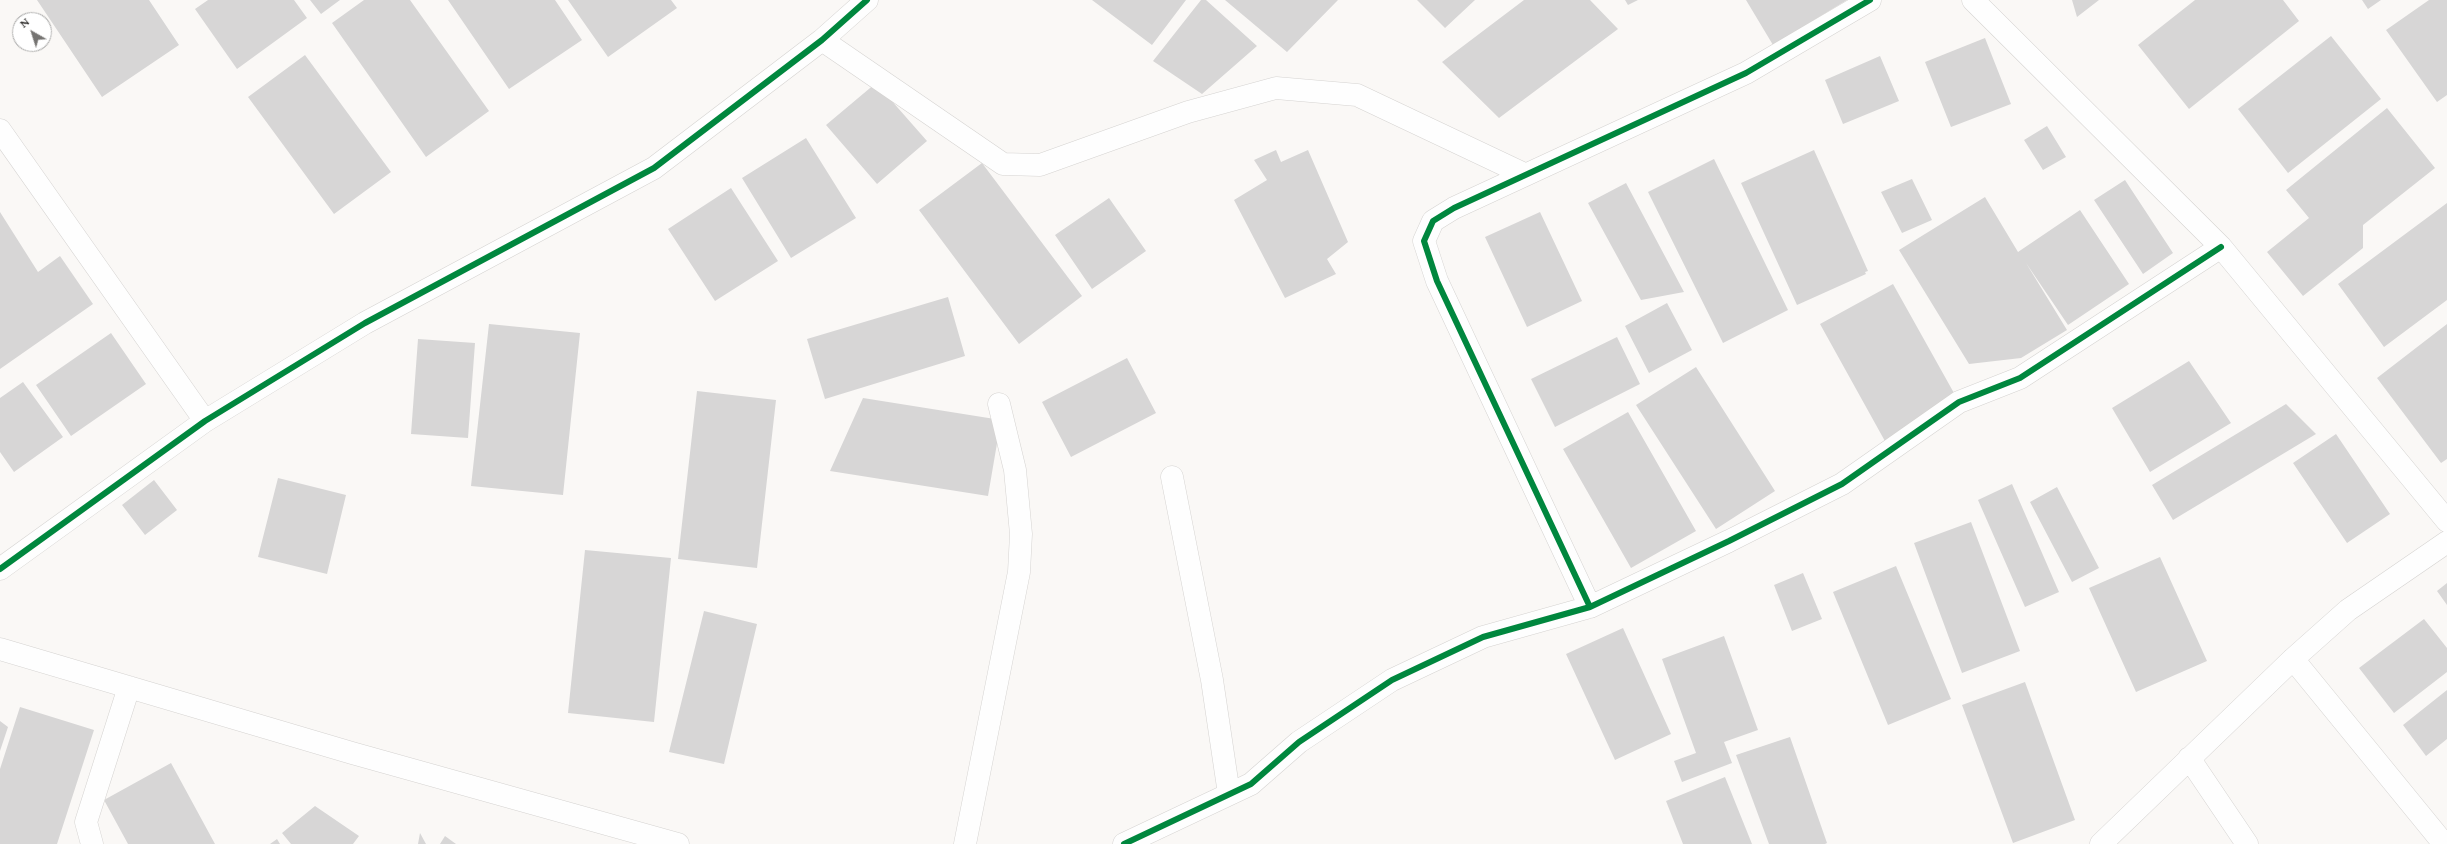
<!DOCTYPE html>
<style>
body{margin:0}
#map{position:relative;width:2447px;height:844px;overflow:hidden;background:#faf8f6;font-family:Spectral,serif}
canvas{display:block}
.north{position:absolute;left:12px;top:12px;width:40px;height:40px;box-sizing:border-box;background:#fff;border:1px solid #ababaa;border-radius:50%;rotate:321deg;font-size:11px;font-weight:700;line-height:16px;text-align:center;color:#2d2c2a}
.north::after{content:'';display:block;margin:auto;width:14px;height:18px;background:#757371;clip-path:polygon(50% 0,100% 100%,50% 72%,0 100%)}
</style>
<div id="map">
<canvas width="2447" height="844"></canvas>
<div class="north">N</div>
</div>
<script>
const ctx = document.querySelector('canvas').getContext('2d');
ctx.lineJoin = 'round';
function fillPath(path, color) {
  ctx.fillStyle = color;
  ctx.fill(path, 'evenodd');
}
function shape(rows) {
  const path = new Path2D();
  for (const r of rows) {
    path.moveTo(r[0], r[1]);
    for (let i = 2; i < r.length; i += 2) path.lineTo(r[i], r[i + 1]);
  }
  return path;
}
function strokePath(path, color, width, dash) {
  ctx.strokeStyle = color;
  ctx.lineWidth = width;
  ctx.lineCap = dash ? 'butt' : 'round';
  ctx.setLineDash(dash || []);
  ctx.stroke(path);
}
fillPath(shape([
 [37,0,149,0,179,45,102,97],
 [208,0,294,0,307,18,237,69,195,9],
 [310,0,340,0,321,14],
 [364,0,410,0,489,111,426,157,332,23],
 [448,0,555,0,582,40,509,89],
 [568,0,671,0,677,8,608,57],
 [1092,0,1186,0,1152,45],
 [1201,0,1206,0,1257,46,1202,94,1153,61],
 [1225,0,1338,0,1287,52],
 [1417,0,1475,0,1445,28],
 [1524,0,1590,0,1618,29,1499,118,1442,62],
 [1625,0,1638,0,1628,5],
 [1746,0,1847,0,1773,45],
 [2072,0,2099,0,2077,17],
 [2195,0,2283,0,2299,21,2189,109,2138,45],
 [2362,0,2381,0,2368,9],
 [2429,0,2447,0,2447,95,2437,102,2386,30],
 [2331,36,2381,99,2288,173,2238,109],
 [1985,38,2011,104,1951,127,1925,62],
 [305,55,391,172,334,214,248,97],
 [1880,56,1899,101,1843,124,1825,80],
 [876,83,927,141,877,184,826,125],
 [2387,108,2435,168,2363,225,2363,248,2303,296,2267,252,2309,218,2286,190],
 [2047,126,2066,157,2043,170,2024,140],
 [806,138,856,218,791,258,742,178],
 [1276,150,1281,162,1308,150,1348,242,1327,259,1336,274,1285,298,1234,200,1267,180,1254,160],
 [1814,150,1868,271,1865,272,1866,274,1797,305,1741,183],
 [1714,159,1788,310,1723,343,1648,192],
 [982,163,1082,296,1019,344,919,210],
 [1912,179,1932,220,1902,233,1881,192],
 [2125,180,2173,253,2143,274,2094,200],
 [1626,183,1684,292,1641,300,1588,203],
 [731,188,778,261,715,301,668,229],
 [1985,197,2018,252,2080,210,2129,284,2068,325,2026,263,2067,330,2021,358,1969,364,1899,250],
 [1109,198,1146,251,1092,289,1055,235],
 [2447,203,2447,300,2384,347,2338,284],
 [0,212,38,272,60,256,93,304,0,369],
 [1540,212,1582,301,1527,327,1485,237],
 [1893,284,1959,402,1886,443,1820,324],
 [948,297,965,356,825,399,807,339],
 [1667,303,1692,350,1649,373,1625,326],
 [489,324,580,333,563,495,471,486],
 [2447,324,2447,459,2441,463,2377,378],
 [111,333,146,384,71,436,36,385],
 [1617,337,1640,384,1555,427,1531,379],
 [418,339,475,343,468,438,411,434],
 [1127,358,1156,413,1071,457,1042,402],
 [2189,361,2231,423,2150,472,2112,408],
 [1696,367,1775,491,1716,529,1636,405],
 [23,382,63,437,14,472,0,452,0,398],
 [697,391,776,400,757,568,678,559],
 [863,398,1001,420,988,496,830,471],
 [2286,404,2316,434,2173,520,2152,485],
 [1628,412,1696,531,1631,568,1563,449],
 [2336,434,2390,514,2347,543,2293,463],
 [278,478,346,495,327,574,258,557],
 [154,480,177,510,145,535,122,505],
 [2012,484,2059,592,2025,607,1978,500],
 [2057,487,2099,568,2072,582,2030,502],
 [1971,522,2020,651,1962,673,1914,543],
 [585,550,671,558,654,722,568,713],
 [2160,557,2207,661,2136,692,2089,588],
 [1896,566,1951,699,1888,725,1833,592],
 [1803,573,1822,619,1792,631,1774,585],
 [2447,583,2447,605,2437,591],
 [704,611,757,624,724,764,669,752],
 [2424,619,2447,648,2447,672,2394,713,2359,668],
 [1623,628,1671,734,1615,760,1566,654],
 [1724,636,1758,730,1724,742,1732,763,1682,782,1674,761,1696,753,1662,659],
 [2025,682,2075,820,2013,843,1962,705],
 [2447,690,2447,739,2426,756,2403,725],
 [20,707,94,730,57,844,0,844,0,769],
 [0,721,8,727,0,751],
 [1790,737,1827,843,1825,844,1769,844,1736,755],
 [171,763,215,844,128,844,104,800],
 [1725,777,1752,844,1683,844,1666,801],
 [315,806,359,836,353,844,291,844,282,833],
 [420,833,426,844,418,844],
 [445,836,456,844,440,844],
 [277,839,280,844,270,844]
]), '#d7d6d6');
const minor = shape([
 [1973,0,2221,247,2447,521],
 [822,40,1003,164,1040,165,1188,112,1276,88,1357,95,1524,174],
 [0,130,205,421],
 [1172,477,1212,680,1229,794],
 [0,569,205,421,365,323,654,168,822,40,867,0],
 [1590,607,1437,281,1424,241,1433,221,1454,208,1746,73,1870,0],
 [0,649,352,753,678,844],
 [2293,659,2444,844],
 [2189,758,2247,844],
 [92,844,86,822,129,687],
 [965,844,1019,572,1021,534,1015,470,999,404],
 [1124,844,1251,784,1299,742,1392,680,1483,637,1590,607,1729,541,1842,484,1959,402,2020,378,2221,247],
 [2101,844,2293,659,2348,610,2447,542]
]);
strokePath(minor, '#d5d3d1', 23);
strokePath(minor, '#fefefe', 22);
strokePath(shape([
 [0,569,205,421,365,323,654,168,822,40,867,0],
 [1590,607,1437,281,1424,241,1433,221,1454,208,1746,73,1870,0],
 [1124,844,1251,784,1299,742,1392,680,1483,637,1590,607,1729,541,1842,484,1959,402,2020,378,2221,247]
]), '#00873e', 6);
</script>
